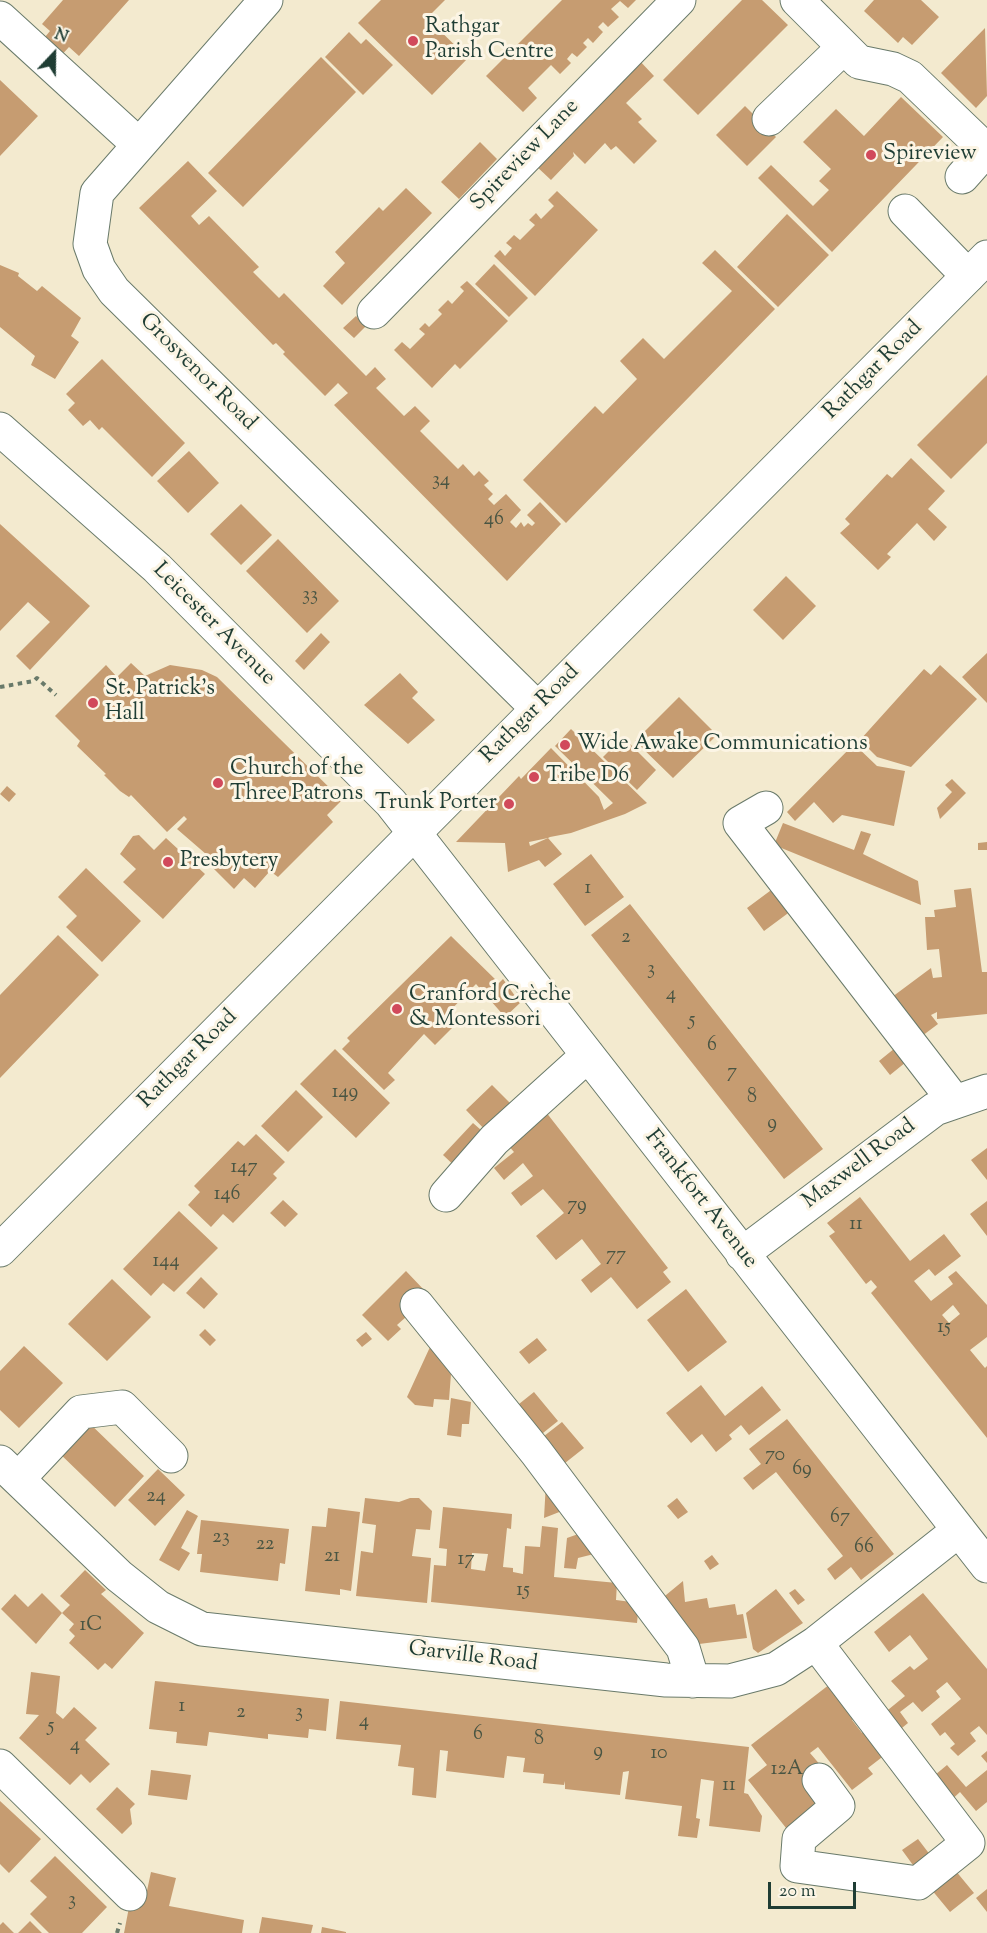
<!DOCTYPE html>
<meta charset="utf-8">
<style>
body{margin:0}
#map{position:relative;width:987px;height:1933px;overflow:hidden;background:#f3eacf;font-family:"Sorts Mill Goudy",serif}
canvas{display:block}
.north{position:absolute;left:24px;top:24px;width:60px;height:60px;-webkit-text-stroke:4px #fcf5e5;paint-order:stroke;rotate:22deg;font-size:16px;font-weight:700;line-height:24px;text-align:center;color:#1f3d34}
.north::after{content:'';display:block;margin:auto;width:21px;height:27px;background:#1f3d34;clip-path:polygon(50% 0,100% 100%,50% 72%,0 100%)}
.scale{position:absolute;left:768px;top:1882px;width:88px;height:27px;box-sizing:border-box;border:3px solid #1f3d34;border-top:0;padding-left:8px;font-size:18px;line-height:21px;white-space:nowrap;color:#1f3d34;-webkit-text-stroke:4px #fcf5e5;paint-order:stroke}
</style>
<div id="map">
<canvas width="987" height="1933"></canvas>
<div class="north">N</div>
<div class="scale">20 m</div>
</div>
<script>
const ctx = document.querySelector('canvas').getContext('2d');
ctx.lineJoin = 'round';
function fillPath(path, color) {
  ctx.fillStyle = color;
  ctx.fill(path, 'evenodd');
}
function shape(rows) {
  const path = new Path2D();
  for (const r of rows) {
    path.moveTo(r[0], r[1]);
    for (let i = 2; i < r.length; i += 2) path.lineTo(r[i], r[i + 1]);
  }
  return path;
}
function strokePath(path, color, width, dash) {
  ctx.strokeStyle = color;
  ctx.lineWidth = width;
  ctx.lineCap = dash ? 'butt' : 'round';
  ctx.setLineDash(dash || []);
  ctx.stroke(path);
}
function drawText(font, color, halo, rows, align = 'center') {
  ctx.font = font + ' "Sorts Mill Goudy",serif';
  ctx.lineWidth = 6;
  ctx.setLineDash([]);
  ctx.textBaseline = 'middle';
  ctx.strokeStyle = halo;
  ctx.fillStyle = color;
  for (const [text, x, y, turn = 0] of rows) {
    ctx.save();
    ctx.translate(x, y);
    ctx.rotate((+turn || 0) * Math.PI / 180);
    ctx.textAlign = isNaN(turn) ? turn : align;
    if (halo) ctx.strokeText(text, 0, 0);
    ctx.fillText(text, 0, 0);
    ctx.restore();
  }
}
fillPath(shape([
 [63,0,129,0,79,56,69,47,58,59,40,43,50,31,42,24],
 [381,0,445,0,427,18,468,58,432,95,358,23],
 [562,0,636,0,628,8,620,1,611,9,619,17,608,27,603,22,598,27,603,32,593,43,588,38,583,43,587,47,577,57,572,53,567,59,571,63,560,74,551,65,528,88,537,98,523,112,486,76],
 [742,0,762,0,788,25,698,115,663,80],
 [874,0,921,0,939,17,912,45,903,37,898,43,864,11],
 [985,28,987,96,976,108,941,73],
 [349,32,361,44,366,39,393,65,363,95,325,57],
 [321,57,356,92,243,207,208,173],
 [638,59,654,76,626,103,642,119,638,122,657,141,634,164,616,146,611,150,605,143,585,164,573,152,574,156,551,180,535,165],
 [0,80,38,116,0,156],
 [901,97,943,137,832,252,758,178,771,165,813,206,829,190,819,181,831,169,803,142,836,109,864,136],
 [745,106,776,137,747,166,716,135],
 [480,142,497,159,459,199,441,182],
 [188,161,217,191,191,216,199,225,209,216,259,267,253,272,279,298,284,293,366,376,375,367,386,379,376,388,404,416,415,406,430,421,420,431,458,469,463,464,474,476,479,471,489,481,484,485,493,494,488,499,494,505,506,494,521,510,510,522,516,528,521,522,524,527,528,523,532,526,535,523,527,515,540,502,561,524,507,581,334,405,348,393,338,383,325,396,283,354,285,352,276,343,273,345,139,208],
 [406,188,432,213,342,305,323,286,345,263,335,252,379,207,383,211],
 [557,191,598,230,535,296,494,256,500,250,505,256,512,248,506,243,514,235,520,240,535,225,529,220,536,213,541,219,554,206,548,200],
 [787,214,829,255,778,307,737,267],
 [715,250,775,309,566,523,523,480,595,406,603,414,637,379,620,361,643,338,664,359,732,291,702,263],
 [494,264,528,298,509,317,475,284],
 [0,265,19,273,18,276,37,291,42,286,81,318,71,336,79,342,55,379,31,365,35,356,0,327],
 [467,281,508,321,460,369,455,364,432,388,394,350,402,342,410,349,425,334,419,329,425,323,429,327,442,314,438,310,448,300,452,304,464,291,460,287],
 [356,316,366,326,354,338,343,328],
 [102,359,185,443,152,477,102,427,99,430,90,420,83,426,68,410,75,403,66,394],
 [987,375,987,443,951,479,917,445],
 [189,451,219,483,188,513,157,481],
 [911,458,945,491,928,509,947,527,934,541,917,523,887,554,891,557,878,570,840,533,850,524,845,519,887,474,892,478],
 [241,504,272,535,241,565,210,534],
 [0,524,90,606,30,670,16,656,50,622,28,602,0,631],
 [278,539,339,601,307,633,246,571],
 [786,576,816,606,783,640,753,610],
 [321,633,330,642,304,670,295,661],
 [987,653,987,703,962,677],
 [131,663,145,676,170,665,202,670,217,677,342,800,327,815,333,822,278,877,270,871,255,888,244,878,234,889,210,865,214,861,177,829,187,819,184,816,167,832,131,795,129,797,120,791,104,775,106,774,77,746,80,741,55,716,106,665,117,677],
 [940,665,977,699,911,767,877,757,860,740,924,669,931,675],
 [400,673,418,692,412,698,435,720,408,744,364,705],
 [679,697,717,735,673,778,635,741],
 [571,729,647,803,625,814,571,833,550,837,548,838,529,842,530,846,548,838,562,854,545,867,539,860,508,872,505,843,456,842,519,776,521,779,551,748,599,797,604,810,613,803,555,746],
 [623,737,656,770,637,790,603,757],
 [854,744,877,766,905,771,894,826,842,815,833,823,814,802,795,821,787,812],
 [952,779,966,793,940,819,937,808,952,792,945,785],
 [7,786,16,794,9,802,0,794],
 [783,823,854,850,861,831,871,834,863,854,918,881,921,905,774,845],
 [139,835,154,850,166,838,205,874,163,919,123,882,136,869,120,854,133,836],
 [987,842,987,850,978,850,978,843],
 [591,854,624,897,585,926,553,884],
 [86,868,141,921,102,962,66,927,77,916,58,897],
 [778,885,795,908,764,931,747,908],
 [971,888,982,972,987,972,987,1014,937,1019,937,1012,931,1015,938,1024,918,1039,888,1000,931,968,933,978,942,977,939,949,927,950,925,917,935,917,934,910,956,907,954,890],
 [630,904,823,1149,784,1179,591,935],
 [58,935,99,975,0,1078,0,995],
 [451,936,499,983,503,979,520,1003,505,1017,476,984,444,1017,454,1026,435,1045,424,1034,388,1073,395,1080,384,1090,342,1049,350,1041,347,1038],
 [900,1044,911,1058,890,1075,879,1061],
 [335,1049,390,1103,356,1138,300,1084],
 [492,1085,517,1110,489,1134,466,1110],
 [296,1090,323,1117,288,1152,261,1126],
 [542,1107,668,1268,663,1272,671,1282,637,1309,611,1277,591,1293,581,1280,601,1264,582,1239,556,1260,536,1236,564,1213,543,1189,521,1206,511,1193,533,1176,523,1163,504,1180,494,1168,514,1152,507,1144],
 [473,1123,489,1137,459,1170,443,1155],
 [256,1134,285,1162,273,1174,277,1178,233,1223,223,1214,211,1227,188,1205,200,1192,194,1186,238,1141,244,1146],
 [987,1148,987,1180,971,1160],
 [860,1197,910,1261,944,1234,961,1256,935,1276,929,1269,914,1281,931,1301,953,1284,948,1277,956,1271,987,1305,987,1337,970,1350,985,1368,987,1366,987,1438,871,1293,877,1287,871,1280,866,1284,829,1236,835,1232,827,1223],
 [953,1305,960,1314,949,1323,942,1315],
 [283,1200,298,1214,285,1227,270,1213],
 [987,1201,987,1236,970,1214],
 [179,1211,218,1248,174,1292,163,1283,151,1296,123,1269],
 [406,1271,425,1291,403,1314,406,1317,397,1325,401,1329,388,1341,362,1315],
 [201,1277,218,1294,204,1309,186,1293],
 [112,1279,151,1317,107,1361,68,1324],
 [686,1289,727,1342,688,1372,647,1320],
 [205,1329,216,1340,210,1346,199,1335],
 [366,1332,372,1339,362,1347,356,1340],
 [537,1338,547,1350,529,1364,519,1352],
 [24,1346,63,1383,19,1428,0,1410,0,1371],
 [430,1347,451,1374,449,1400,434,1399,433,1407,415,1405,407,1397],
 [701,1385,725,1416,762,1386,781,1410,749,1435,741,1425,729,1435,732,1439,716,1452,702,1434,691,1443,666,1413],
 [534,1392,558,1421,538,1437,514,1408],
 [451,1398,471,1402,469,1424,462,1424,461,1437,447,1435],
 [85,1419,144,1476,115,1507,55,1449],
 [787,1419,894,1554,861,1580,851,1567,835,1580,827,1569,843,1556,776,1472,753,1490,743,1478,761,1464,749,1449],
 [562,1422,584,1448,560,1467,539,1440],
 [158,1469,185,1495,155,1526,128,1500],
 [546,1482,567,1509,544,1518],
 [365,1498,399,1502,410,1498,419,1498,432,1511,430,1530,416,1529,412,1556,431,1558,427,1603,356,1596,361,1551,373,1553,376,1525,362,1523],
 [677,1498,688,1512,678,1519,667,1506],
 [443,1507,512,1514,511,1529,507,1528,503,1567,513,1568,513,1572,523,1574,525,1546,540,1547,542,1526,558,1528,554,1577,617,1583,616,1600,639,1603,637,1623,431,1602,434,1565,446,1566,447,1549,439,1548],
 [472,1553,488,1554,485,1571,471,1569],
 [328,1508,360,1512,351,1591,340,1589,340,1595,305,1591,312,1526,326,1527],
 [187,1510,198,1516,181,1548,190,1553,179,1571,159,1560],
 [201,1520,289,1529,285,1564,280,1563,278,1581,200,1572,202,1554,197,1554],
 [584,1532,598,1553,578,1558,576,1569,564,1568,567,1538],
 [712,1555,719,1564,710,1570,704,1561],
 [85,1570,106,1590,101,1594,144,1633,112,1669,105,1663,98,1670,69,1643,75,1636,69,1630,74,1624,62,1613,36,1644,1,1609,15,1594,28,1607,42,1593,62,1613,70,1605,60,1596],
 [683,1581,685,1602,707,1598,709,1608,735,1604,737,1615,743,1614,747,1638,691,1645,660,1600],
 [776,1589,803,1623,758,1653,753,1649,746,1613],
 [795,1589,805,1600,798,1605,789,1593],
 [923,1593,987,1669,987,1735,979,1726,970,1733,976,1741,958,1756,950,1748,955,1744,945,1732,940,1736,931,1724,961,1699,947,1682,936,1691,940,1697,922,1712,913,1702,900,1712,908,1723,897,1732,883,1714,905,1696,891,1681,910,1666,914,1670,928,1659,910,1635,889,1652,874,1632],
 [31,1672,60,1676,56,1713,63,1719,74,1707,97,1728,85,1740,110,1764,90,1783,81,1774,70,1785,19,1738,39,1715,26,1714],
 [155,1681,329,1699,326,1731,309,1729,308,1738,268,1734,268,1739,209,1732,207,1746,176,1743,177,1732,149,1729],
 [834,1681,859,1715,852,1720,862,1733,871,1727,890,1751,868,1768,873,1774,852,1790,818,1747,810,1753,822,1767,825,1806,790,1833,748,1780,767,1765,751,1745],
 [340,1701,749,1747,744,1793,748,1794,762,1816,760,1832,709,1826,714,1781,701,1779,696,1818,700,1819,697,1838,678,1836,682,1806,625,1799,629,1771,623,1772,620,1795,565,1789,565,1781,564,1785,543,1783,544,1774,523,1772,525,1758,507,1756,504,1778,446,1771,448,1751,440,1750,436,1798,412,1795,414,1768,398,1766,401,1745,336,1739],
 [987,1751,987,1763,981,1756],
 [947,1765,966,1787,987,1770,987,1802,976,1811,960,1792,948,1803,929,1780],
 [151,1770,191,1775,187,1800,148,1795],
 [117,1787,135,1804,130,1809,132,1824,122,1834,96,1809],
 [0,1801,41,1839,9,1873,0,1864],
 [918,1839,934,1860,918,1872,902,1850],
 [55,1856,107,1907,82,1933,49,1933,30,1914,47,1897,30,1881],
 [955,1870,974,1893,950,1912,931,1889],
 [151,1872,176,1878,169,1906,244,1920,242,1933,124,1933,131,1897,145,1900],
 [987,1889,987,1912,976,1898],
 [262,1917,313,1925,311,1933,259,1933],
 [30,1921,42,1933,18,1933],
 [3,1922,14,1933,0,1933,0,1925],
 [322,1927,346,1932,346,1933,321,1933]
]), '#c69c71');
const minor = shape([
 [266,0,97,193,90,244,99,269,114,291,538,709],
 [797,0,859,62,893,69,910,77,987,151],
 [0,18,138,144],
 [769,119,844,47],
 [962,177,986,150],
 [905,211,968,276],
 [374,312,679,0],
 [0,429,157,568,391,803,987,1566],
 [766,808,740,823,955,1102],
 [446,1195,494,1140,588,1055],
 [742,1254,935,1109,987,1091],
 [417,1305,536,1452,683,1648,693,1681],
 [0,1462,119,1576,158,1607,202,1629,666,1680,730,1681,776,1669,816,1643,959,1530],
 [18,1479,81,1412,122,1407,171,1456],
 [816,1643,968,1843,918,1883,797,1866,799,1839,838,1806,819,1780],
 [0,1766,130,1894]
]);
const major = shape([
 [0,1250,987,257]
]);
strokePath(minor, '#697a6a', 35);
strokePath(major, '#697a6a', 35);
strokePath(shape([
 [0,687,34,681,37,678,56,695],
 [117,1933,120,1923]
]), '#697a6a', 4, [4.5, 4.5]);
strokePath(minor, '#fff', 33);
strokePath(major, '#fff', 33);
for (const [x, y, r, color] of [
 [413,41,6,"#d1495b"],
 [871,155,6,"#d1495b"],
 [93,703,6,"#d1495b"],
 [565,745,6,"#d1495b"],
 [534,777,6,"#d1495b"],
 [218,783,6,"#d1495b"],
 [509,804,6,"#d1495b"],
 [168,862,6,"#d1495b"],
 [397,1009,6,"#d1495b"]
]) {
  const dot = new Path2D();
  dot.arc(x, y, r, 0, 2 * Math.PI);
  ctx.fillStyle = color;
  ctx.fill(dot);
  strokePath(dot, '#fcf5e5', 2);
}
drawText('20px', '#495543', null, [
 ["34",441,482],
 ["46",494,521],
 ["33",310,597],
 ["1",588,890],
 ["2",626,939],
 ["3",651,971],
 ["4",671,996],
 ["5",692,1022],
 ["6",712,1047],
 ["7",732,1074],
 ["149",345,1094],
 ["8",752,1099],
 ["9",772,1125],
 ["147",244,1169],
 ["146",227,1196],
 ["79",577,1207],
 ["11",856,1226],
 ["77",616,1257],
 ["144",166,1263],
 ["15",944,1329],
 ["70",775,1457],
 ["69",802,1471],
 ["24",156,1498],
 ["67",840,1519],
 ["23",221,1539],
 ["22",265,1546],
 ["66",864,1549],
 ["21",332,1558],
 ["17",466,1561],
 ["15",523,1592],
 ["1C",91,1627],
 ["1",182,1708],
 ["2",241,1714],
 ["3",299,1714],
 ["4",364,1723],
 ["5",51,1728],
 ["6",478,1736],
 ["8",539,1741],
 ["4",75,1747],
 ["9",598,1753],
 ["10",659,1755],
 ["12A",787,1771],
 ["11",729,1787],
 ["3",72,1902]
]);
drawText('22px', '#1f3d34', '#fcf5e5', [
 ["Rathgar",425,28],
 ["Parish Centre",425,53],
 ["Spireview",883,155],
 ["St. Patrick's",105,690],
 ["Hall",105,715],
 ["Wide Awake Communications",577,745],
 ["Church of the",230,770],
 ["Three Patrons",230,795],
 ["Tribe D6",546,777],
 ["Trunk Porter",497,804,"right"],
 ["Presbytery",180,862],
 ["Cranford Crèche",409,996],
 ["& Montessori",409,1021]
], 'left');
drawText('22px', '#1f3d34', '#fcf5e5', [
 ["Spireview Lane",526,156,-46],
 ["Rathgar Road",874,371,-45],
 ["Grosvenor Road",197,373,45],
 ["Leicester Avenue",213,625,45],
 ["Rathgar Road",531,715,-45],
 ["Rathgar Road",189,1060,-45],
 ["Maxwell Road",860,1165,-37],
 ["Frankfort Avenue",700,1200,52],
 ["Garville Road",473,1658,7]
]);
</script>
